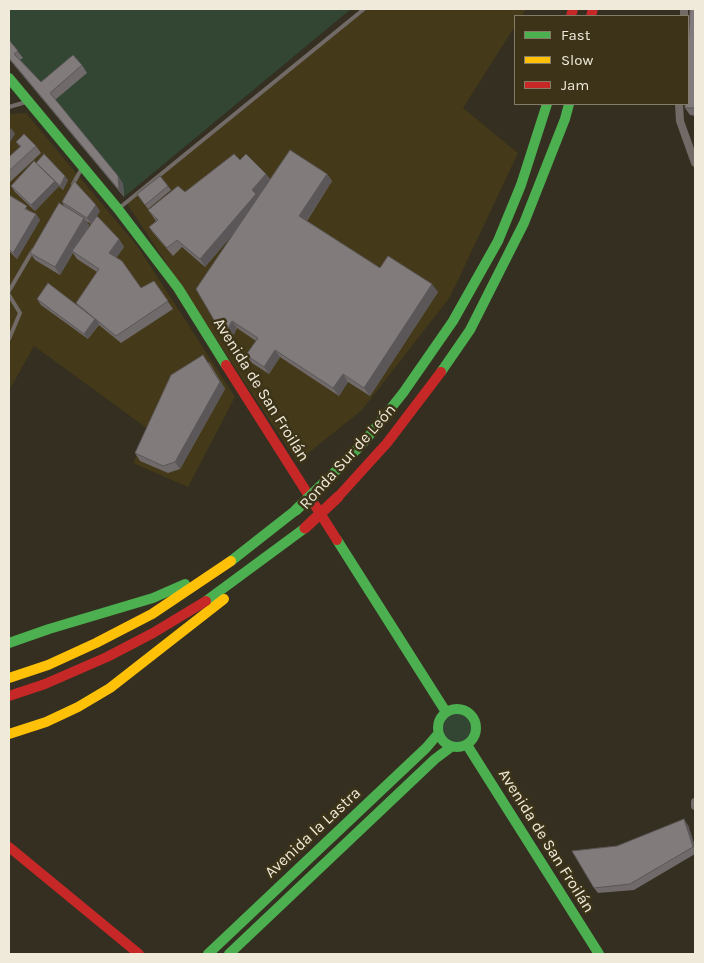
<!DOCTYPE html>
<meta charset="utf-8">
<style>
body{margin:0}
#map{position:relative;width:704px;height:963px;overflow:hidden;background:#342f20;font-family:Karla,sans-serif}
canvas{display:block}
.frame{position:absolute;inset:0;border:10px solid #f0eada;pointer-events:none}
.legend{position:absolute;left:514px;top:15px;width:175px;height:90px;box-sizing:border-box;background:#3c3318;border:1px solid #847c66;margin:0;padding:6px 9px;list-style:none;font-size:15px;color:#f0eada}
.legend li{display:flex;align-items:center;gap:10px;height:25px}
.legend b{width:25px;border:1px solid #847c66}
</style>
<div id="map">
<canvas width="704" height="963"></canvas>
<div class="frame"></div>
<ul class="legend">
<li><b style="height:6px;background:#4caf50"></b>Fast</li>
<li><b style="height:6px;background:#ffc107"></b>Slow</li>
<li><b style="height:6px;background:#c62828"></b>Jam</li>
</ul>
</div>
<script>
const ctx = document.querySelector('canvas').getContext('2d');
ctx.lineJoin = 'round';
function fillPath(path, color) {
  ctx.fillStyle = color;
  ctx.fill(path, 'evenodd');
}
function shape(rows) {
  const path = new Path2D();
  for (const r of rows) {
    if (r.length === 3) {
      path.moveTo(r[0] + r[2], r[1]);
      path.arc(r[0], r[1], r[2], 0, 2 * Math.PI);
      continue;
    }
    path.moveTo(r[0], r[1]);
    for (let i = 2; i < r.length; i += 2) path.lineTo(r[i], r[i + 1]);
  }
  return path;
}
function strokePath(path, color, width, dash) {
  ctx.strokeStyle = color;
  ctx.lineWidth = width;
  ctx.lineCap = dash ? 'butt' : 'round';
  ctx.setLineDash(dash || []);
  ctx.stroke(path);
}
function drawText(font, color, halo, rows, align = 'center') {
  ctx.font = font + ' Karla,sans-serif';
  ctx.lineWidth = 5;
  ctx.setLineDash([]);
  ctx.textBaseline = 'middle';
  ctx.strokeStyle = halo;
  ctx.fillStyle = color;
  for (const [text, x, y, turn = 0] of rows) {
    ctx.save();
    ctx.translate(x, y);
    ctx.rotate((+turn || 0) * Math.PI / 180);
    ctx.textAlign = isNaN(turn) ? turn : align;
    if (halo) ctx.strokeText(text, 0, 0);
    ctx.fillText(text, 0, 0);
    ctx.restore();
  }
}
fillPath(shape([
 [367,9,526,9,522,16,515,16,515,26,463,108,518,153,450,297,362,410,297,462,126,202],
 [26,113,138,247,235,397,188,487,133,463,148,429,34,346,9,391,9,114]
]), '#443919');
fillPath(shape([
 [9,9,351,9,124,197,9,59],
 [457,728,15]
]), '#334634');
strokePath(shape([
 [9,107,26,102],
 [73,184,82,168],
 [118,209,364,9],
 [9,291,33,250],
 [9,295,20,313,9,339]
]), '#716a66', 4);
strokePath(shape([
 [684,16,684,9],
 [679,104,680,121,695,163],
 [695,802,695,806]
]), '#716a66', 8);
strokePath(shape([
 [9,78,118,209,178,288,226,365],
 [441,372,470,330,524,223,565,119,569,104],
 [326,481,364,442,403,393,453,321,498,241,521,185,547,104],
 [337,540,446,712],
 [231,561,296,510],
 [206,601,305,528],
 [9,643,49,629,153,598,185,584],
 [457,728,19],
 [467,745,599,954],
 [208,954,426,748,438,734],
 [229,954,435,759,451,747]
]), '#4caf50', 10);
strokePath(shape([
 [9,678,48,665,96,643,152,614,231,561],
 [9,734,46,722,78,707,110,688,224,599]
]), '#ffc107', 10);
strokePath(shape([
 [571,16,573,9],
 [591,16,593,9],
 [226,365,337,540],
 [338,497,387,443,441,372],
 [9,696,45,684,107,657,153,633,206,601],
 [9,847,139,954]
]), '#c62828', 10);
strokePath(shape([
 [296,510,326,481]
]), '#4caf50', 11);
strokePath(shape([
 [305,528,338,497]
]), '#c62828', 11);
fillPath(shape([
 [695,9,695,116,690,115,685,108],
 [9,40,23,58,20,60,41,82,82,65,87,73,55,100,118,176,123,184,124,197,9,59],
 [16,142,36,146,41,153,9,183,9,157,20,147],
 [36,163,68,180,63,190,58,185,59,186,35,211,15,192,11,186],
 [266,174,270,179,327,174,332,181,307,221,380,268,438,292,370,396,348,382,339,396,280,357,269,374,252,363,246,355,256,341,237,328,229,344,224,337,233,234,205,267,182,247,173,256,154,234,149,227,156,221,148,210,185,192],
 [168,186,171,190,148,209,140,198],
 [9,195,31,212,36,214,40,220,17,259,9,251],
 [62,202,100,211,94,220,119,239,124,247,116,258,141,288,154,281,173,309,121,343,99,325,88,339,41,305,37,299,78,305,97,272,77,259,73,253,60,275,35,260,30,253,65,207],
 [86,221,91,224,87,230,89,225],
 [209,362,225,389,180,469,168,473,140,461,135,453],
 [688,825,695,847,695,854,634,890,598,893,594,888,617,846]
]), '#706a6b');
fillPath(shape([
 [11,128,15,134,9,144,9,132],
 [266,174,271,181,258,196,261,201,205,267,200,259,252,190],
 [327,174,332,181,305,223,299,216],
 [65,176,68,180,63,190,60,186],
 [118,176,123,184,124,197,119,190],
 [55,181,59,186,35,211,31,205],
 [96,205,100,211,91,224,87,218],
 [36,214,40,220,17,259,13,253],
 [84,218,89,225,74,252,72,251,73,253,60,275,55,267],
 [119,239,124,247,114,261,109,253],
 [432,284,438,292,370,396,364,388],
 [95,318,99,324,88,339,84,334],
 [232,321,237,328,229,344,224,337],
 [275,350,280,357,269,374,264,367],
 [203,355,225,389,180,469,175,462],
 [343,374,348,382,339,396,333,388],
 [684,819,688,825,695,847,695,850,693,847]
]), '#5b5657');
const building = shape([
 [690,9,695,9,695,108,685,108,685,104,688,104,688,52,690,9],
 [9,40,18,51,14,54,41,82,73,55,82,65,50,93,118,176,119,190,9,58,9,40],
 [24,134,36,146,9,171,9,157,21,146,16,142,24,134],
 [290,150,327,174,299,216,380,268,388,256,432,284,364,388,343,374,333,388,275,350,264,367,246,355,258,338,232,321,224,337,196,289,290,150],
 [44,154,65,176,60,186,36,163,44,154],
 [234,154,240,160,246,154,266,174,252,190,256,194,200,259,177,240,167,248,149,227,158,220,148,210,178,186,185,192,234,154],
 [34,161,55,181,31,205,11,186,34,161],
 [160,176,168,186,145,205,137,194,160,176],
 [74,181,96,205,87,218,62,202,74,181],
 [9,195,27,206,25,209,36,214,13,253,9,249,9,195],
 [59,203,84,218,55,267,30,253,59,203],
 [97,216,119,239,109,253,122,261,141,288,154,281,168,301,116,336,76,303,99,269,72,251,97,216],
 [48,283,95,319,84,334,37,299,48,283],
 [203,355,220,382,175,462,163,466,135,453,171,375,203,355],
 [684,819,693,847,630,884,594,888,572,851,617,846,684,819]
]);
fillPath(building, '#827b7c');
strokePath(building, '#5b5657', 1);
drawText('16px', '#f0eada', '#3c3318', [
 ["Avenida de San Froilán",261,390,58],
 ["Ronda Sur de León",348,457,-48],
 ["Avenida la Lastra",313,833,-43],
 ["Avenida de San Froilán",546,841,58]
]);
</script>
